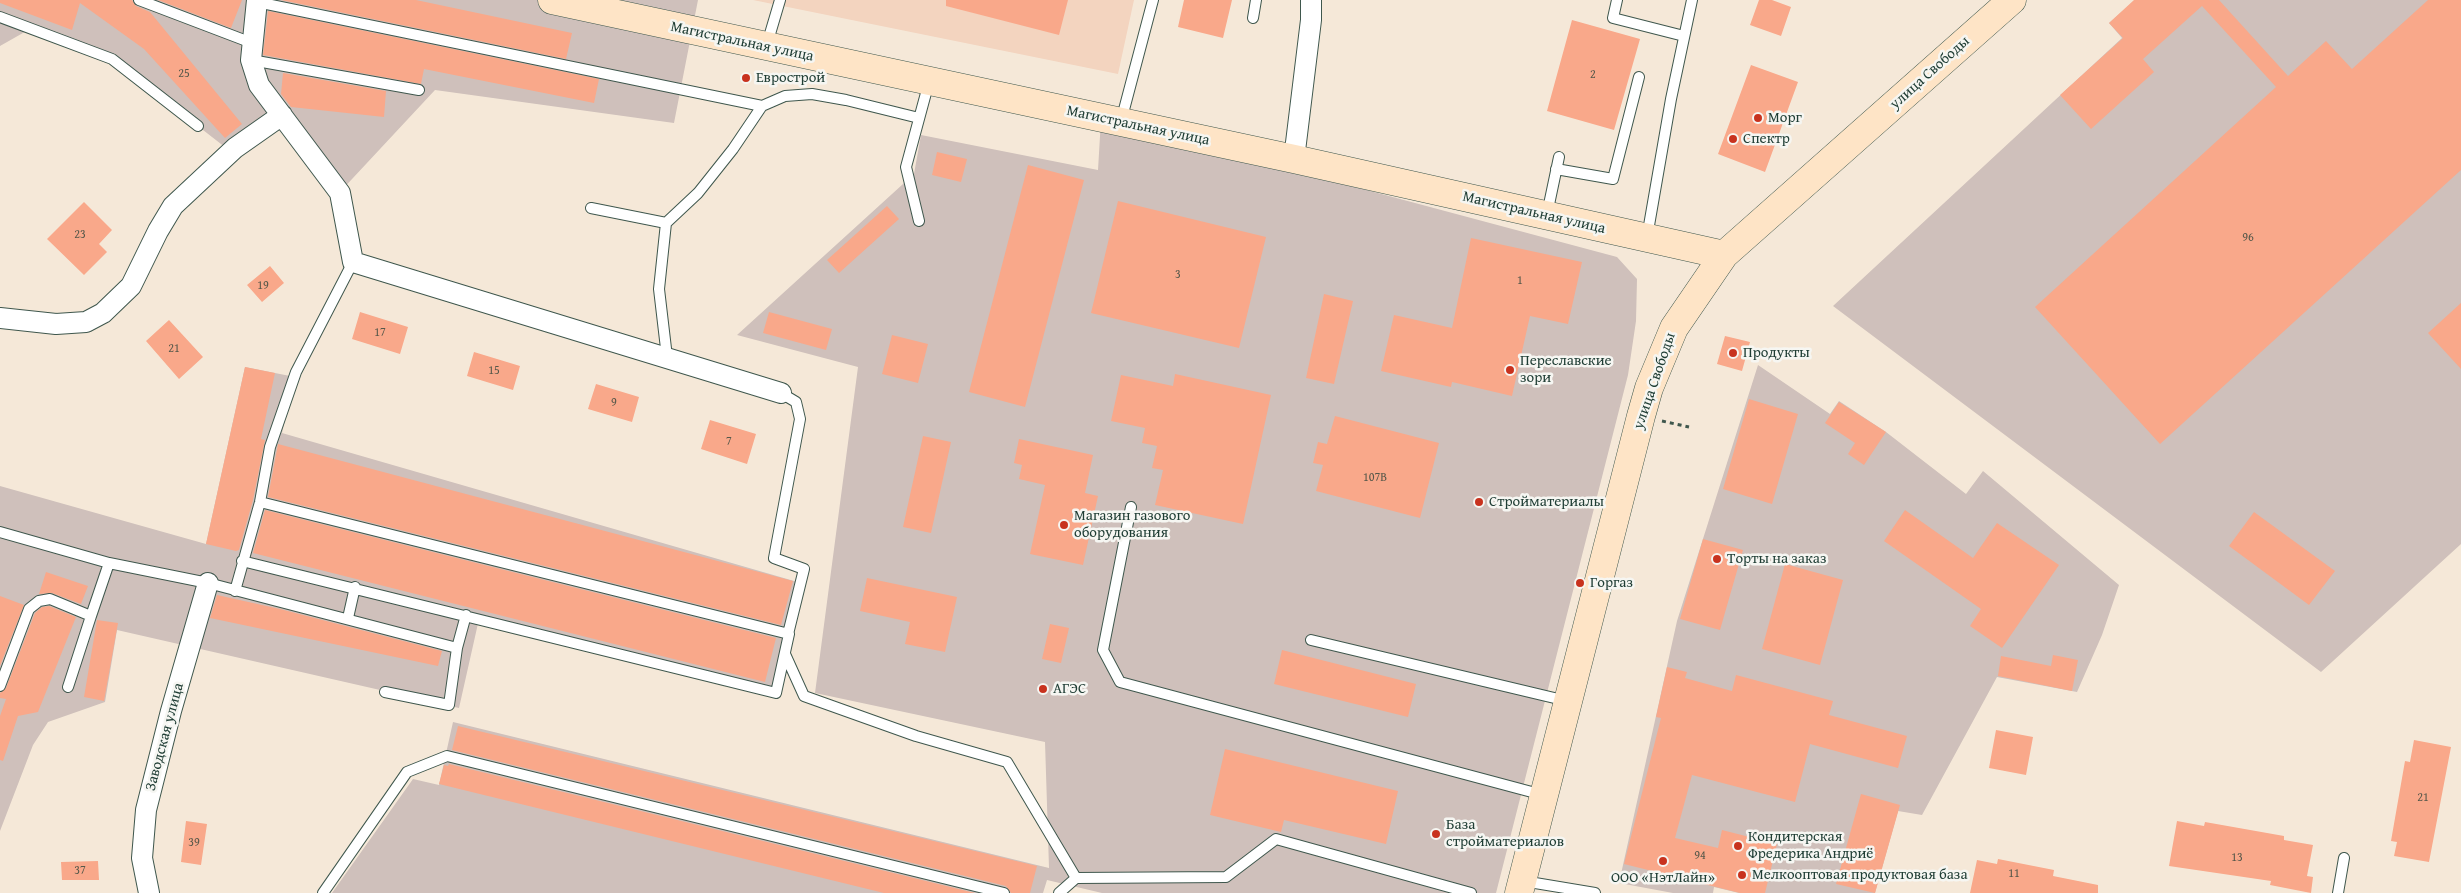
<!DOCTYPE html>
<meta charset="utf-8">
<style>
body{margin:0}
canvas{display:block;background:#f5e8d8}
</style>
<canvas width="2461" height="893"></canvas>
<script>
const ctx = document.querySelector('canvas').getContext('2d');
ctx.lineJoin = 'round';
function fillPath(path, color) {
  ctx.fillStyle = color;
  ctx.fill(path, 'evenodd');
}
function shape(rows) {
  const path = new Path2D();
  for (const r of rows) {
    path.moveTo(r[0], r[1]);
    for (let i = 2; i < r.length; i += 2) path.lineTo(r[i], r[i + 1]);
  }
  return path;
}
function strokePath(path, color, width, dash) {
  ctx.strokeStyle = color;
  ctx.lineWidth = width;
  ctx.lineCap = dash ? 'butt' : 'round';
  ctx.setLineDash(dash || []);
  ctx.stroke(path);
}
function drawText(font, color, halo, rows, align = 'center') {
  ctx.font = font + ' "Gentium Book Plus",serif';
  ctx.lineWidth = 5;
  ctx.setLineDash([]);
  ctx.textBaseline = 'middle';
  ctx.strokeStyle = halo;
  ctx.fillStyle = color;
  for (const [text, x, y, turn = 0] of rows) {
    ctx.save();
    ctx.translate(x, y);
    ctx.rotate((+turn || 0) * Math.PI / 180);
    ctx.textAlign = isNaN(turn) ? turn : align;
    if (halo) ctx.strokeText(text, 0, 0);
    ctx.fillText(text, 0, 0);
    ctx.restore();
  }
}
fillPath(shape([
 [753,0,1134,0,1118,74]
]), '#f3d4bf');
fillPath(shape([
 [0,0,698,0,674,123,435,90,339,193,282,115,230,151,113,60,30,29,0,46],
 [2135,0,2461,0,2461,544,2321,672,1833,306,2122,38,2109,23],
 [1101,119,1617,257,1637,279,1636,321,1628,375,1496,893,1102,893,1047,880,1043,893,332,893,413,779,439,785,453,722,1049,868,1045,742,815,693,858,367,737,335,914,174,921,135,1098,170],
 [1758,365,1830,414,1839,401,1886,432,1966,494,1983,471,2119,585,2102,635,2077,692,1997,677,1922,815,1898,811,1875,893,1739,893,1714,887,1713,893,1673,893,1619,883,1677,621],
 [245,367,295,377,282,433,801,583,776,694,479,619,459,708,117,630,105,702,48,722,33,745,0,831,0,486,206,544]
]), '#cfc0bb');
fillPath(shape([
 [0,0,132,0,136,6,150,12,242,124,225,138,144,49,80,3,72,30,0,3],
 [158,0,242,0,231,28],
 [281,0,416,0,572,33,566,59],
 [946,0,1068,0,1059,35,946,6],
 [1184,0,1232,0,1223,38,1178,27],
 [1759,0,1772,0,1791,7,1781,36,1750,25],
 [2134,0,2219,0,2288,76,2326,41,2352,69,2428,0,2461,0,2461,170,2160,444,2035,307,2276,87,2202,6,2143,59,2154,72,2091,129,2060,95,2123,38,2109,23],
 [268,11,599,79,594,103,424,69,421,84,263,55],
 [1572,20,1640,39,1614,130,1547,111],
 [1751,65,1798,82,1765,172,1718,154],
 [283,73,386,91,384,117,291,107,281,94],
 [937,152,967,159,961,182,932,175],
 [1028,165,1084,180,1025,407,969,392],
 [1118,201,1266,237,1239,348,1091,313],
 [84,202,112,230,99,244,107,252,84,275,47,239],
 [887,206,899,219,839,273,827,260],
 [1471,238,1582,262,1568,324,1530,316,1512,396,1452,382,1451,387,1381,371,1394,315,1452,328],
 [270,266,284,283,262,302,247,285],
 [1324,294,1353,301,1334,384,1306,378],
 [2461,303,2461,369,2428,333],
 [360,312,408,327,400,354,352,339],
 [769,312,832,329,826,350,763,333],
 [169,320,203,357,179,379,146,341],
 [892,335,928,344,918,383,882,374],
 [1725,336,1750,342,1742,371,1717,364],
 [474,352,520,366,513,390,467,376],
 [245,367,275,373,261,439,265,440,253,500,239,550,236,551,206,544],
 [1175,374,1271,395,1243,524,1155,505,1163,470,1152,468,1157,446,1142,443,1145,428,1111,421,1121,375,1173,386],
 [596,384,639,397,632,422,588,409],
 [1749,399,1798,414,1772,504,1723,489],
 [1839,402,1886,432,1864,465,1848,454,1855,443,1825,423],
 [1335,416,1439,443,1420,518,1316,491,1323,465,1313,463,1318,442,1327,444],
 [710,420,756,434,747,464,701,449],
 [923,436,951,442,931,533,903,527],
 [1019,439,1093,455,1085,493,1098,496,1083,565,1030,554,1045,485,1019,479,1022,465,1014,463],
 [278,444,793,581,781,625,268,497],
 [265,510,776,638,765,682,253,553],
 [1905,510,1973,558,1997,523,2059,565,2002,648,1970,626,1981,609,1884,541],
 [2254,512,2335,571,2309,605,2229,546],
 [1703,539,1743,550,1720,630,1680,619],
 [1785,564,1843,580,1820,665,1762,649],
 [46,572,88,586,81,604,52,593,39,594],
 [867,578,957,597,945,652,905,644,910,622,860,611],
 [217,595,280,609,442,651,438,666,210,618],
 [0,596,24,605,0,666],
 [49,606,76,617,38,712,18,716,3,761,0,760,0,716,6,699,0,698,0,693,6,688,35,613,42,607],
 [97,620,118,623,104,701,84,697],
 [1050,624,1069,628,1061,663,1042,659],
 [1282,650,1416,684,1408,717,1274,684],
 [2053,655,2078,660,2072,691,1998,676,2001,656,2051,666],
 [1667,667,1687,672,1685,678,1732,691,1736,675,1833,701,1829,715,1907,736,1898,768,1810,744,1795,802,1692,775,1675,838,1718,848,1722,830,1777,844,1765,893,1740,893,1624,864,1661,718,1656,717],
 [458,726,1037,866,1030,893,1011,893,1006,886,452,750],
 [1996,730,2033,737,2026,775,1989,768],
 [2414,740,2451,747,2429,862,2394,856,2397,842,2391,841,2405,761,2410,762],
 [1225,749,1398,791,1386,844,1284,820,1281,832,1210,815],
 [449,764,975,893,884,893,439,784,444,765,448,766],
 [1861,794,1900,805,1875,893,1836,884],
 [186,821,207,824,201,865,181,862],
 [2177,821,2204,826,2205,822,2284,836,2284,840,2313,845,2307,876,2313,877,2311,893,2270,885,2271,881,2169,866],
 [1998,859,2054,870,2053,876,2098,885,2098,893,1970,893,1977,860,1997,864],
 [98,861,99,880,62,880,61,862]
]), '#f9a88a');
const lane = shape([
 [139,0,252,43],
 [1617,0,1613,18,1684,36],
 [257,2,762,106],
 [0,17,112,59,198,126],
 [1253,18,1256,0],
 [767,44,780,0],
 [251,60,419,90],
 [1121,121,1153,0],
 [1556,169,1613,179,1639,77],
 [591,208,666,223,698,193,733,149,762,106,785,96,812,94,846,100,919,118],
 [1547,214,1559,157],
 [919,221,906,167,929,82],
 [666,223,659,289,667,357],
 [1647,237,1671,99,1692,0],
 [781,393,796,402,800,419,774,558,804,569,788,634],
 [1131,507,1103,650,1120,682,1543,795],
 [0,532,109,563],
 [242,561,776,693,789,634,260,502],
 [235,591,260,502,270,447,296,372,353,262],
 [91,616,109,563,208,583,457,648,449,705,385,692],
 [348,618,355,587],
 [1311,640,1567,701],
 [457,648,466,615],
 [785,654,804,696,916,736,1007,762,1076,878],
 [0,686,29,609,39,601,50,599,91,616,68,687],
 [1523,881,1595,893],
 [323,893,407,772,447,756,1004,893],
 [1059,893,1076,878,1226,877,1276,839,1471,893],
 [2338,893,2344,858]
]);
const street = shape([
 [257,0,251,60,259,85,340,193,353,262,781,393],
 [1294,159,1311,20,1311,0],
 [0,318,56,324,86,322,103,313,131,286,158,231,173,206,235,148,282,115],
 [149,893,142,858,146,810,171,711,208,583]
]);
const secondary = shape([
 [552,0,1294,159,1724,255],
 [1519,893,1641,416,1649,388,1674,328,1724,255,2012,0]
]);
strokePath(lane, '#3f574d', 12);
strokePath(street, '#3f574d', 22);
strokePath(secondary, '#3f574d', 29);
strokePath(shape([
 [1662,421,1689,427]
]), '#3f574d', 3, [4, 4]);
strokePath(lane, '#fff', 10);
strokePath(street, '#fff', 20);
strokePath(secondary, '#fee4c6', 28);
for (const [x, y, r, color] of [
 [746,78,5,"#c8321e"],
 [1758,118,5,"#c8321e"],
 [1733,139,5,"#c8321e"],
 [1733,353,5,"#c8321e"],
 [1510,370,5,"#c8321e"],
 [1479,502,5,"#c8321e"],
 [1064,525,5,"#c8321e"],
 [1717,559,5,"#c8321e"],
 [1580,583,5,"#c8321e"],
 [1043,689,5,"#c8321e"],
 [1436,834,5,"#c8321e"],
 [1738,846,5,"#c8321e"],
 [1663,861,5,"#c8321e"],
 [1742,875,5,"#c8321e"]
]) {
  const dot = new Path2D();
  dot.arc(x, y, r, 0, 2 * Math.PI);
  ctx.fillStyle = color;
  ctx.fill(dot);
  strokePath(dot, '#f6f6f2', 2);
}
drawText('12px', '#56584a', null, [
 ["25",184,74],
 ["2",1593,75],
 ["23",80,235],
 ["96",2248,238],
 ["3",1178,275],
 ["1",1520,281],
 ["19",263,286],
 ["17",380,333],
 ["21",174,349],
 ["15",494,371],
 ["9",614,403],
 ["7",729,442],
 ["107В",1375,478],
 ["21",2423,798],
 ["39",194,843],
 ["94",1700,856],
 ["13",2237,858],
 ["37",80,871],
 ["11",2014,874]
]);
drawText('15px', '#1f3d34', '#f6f6f2', [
 ["Магистральная улица",742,42,12],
 ["улица Свободы",1930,73,-42],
 ["Магистральная улица",1138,126,12],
 ["Магистральная улица",1534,213,13],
 ["улица Свободы",1655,381,-71],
 ["Заводская улица",165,737,-75]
]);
drawText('15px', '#1f3d34', '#f6f6f2', [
 ["Еврострой",756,78],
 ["Морг",1768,118],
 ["Спектр",1743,139],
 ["Продукты",1743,353],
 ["Переславские",1520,361],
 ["зори",1520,378],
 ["Стройматериалы",1489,502],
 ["Магазин газового",1074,516],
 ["оборудования",1074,533],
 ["Торты на заказ",1727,559],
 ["Горгаз",1590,583],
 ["АГЭС",1053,689],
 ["База",1446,825],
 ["стройматериалов",1446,842],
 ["Кондитерская",1748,837],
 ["Фредерика Андриё",1748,854],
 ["Мелкооптовая продуктовая база",1752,875],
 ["ООО «НэтЛайн»",1663,878,"center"]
], 'left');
</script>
